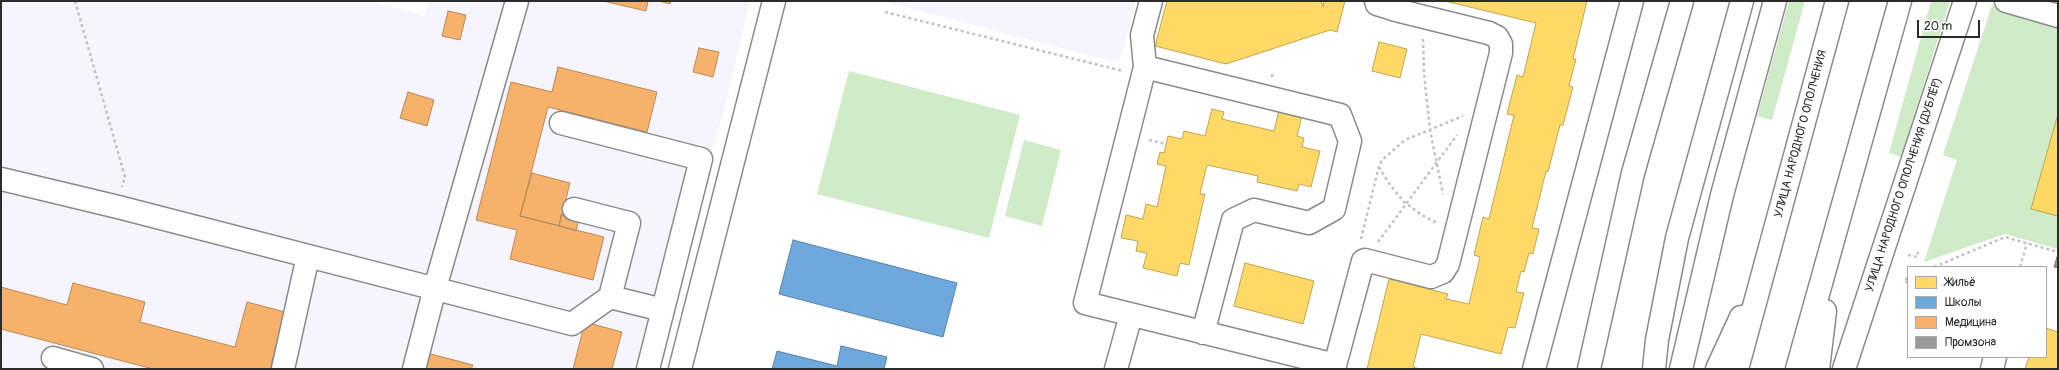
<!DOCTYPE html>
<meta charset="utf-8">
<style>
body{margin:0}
#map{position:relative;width:2059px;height:370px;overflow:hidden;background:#fff;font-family:Pangolin,sans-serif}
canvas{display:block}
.frame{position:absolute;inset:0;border:2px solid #2b2b2b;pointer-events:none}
.legend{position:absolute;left:1907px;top:266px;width:140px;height:92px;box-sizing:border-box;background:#fff;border:1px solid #aaa;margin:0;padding:5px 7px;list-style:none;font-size:12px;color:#2b2b2b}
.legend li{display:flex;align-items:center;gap:8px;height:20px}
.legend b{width:20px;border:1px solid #aaa}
.scale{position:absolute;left:1917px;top:20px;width:63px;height:18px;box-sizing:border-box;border:2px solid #2b2b2b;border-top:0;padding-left:5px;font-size:12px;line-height:14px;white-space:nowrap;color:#2b2b2b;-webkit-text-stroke:3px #fff;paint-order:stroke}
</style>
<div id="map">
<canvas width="2059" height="370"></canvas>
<div class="frame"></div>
<ul class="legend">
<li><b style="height:11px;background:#ffd966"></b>Жильё</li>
<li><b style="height:11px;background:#6fa8dc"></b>Школы</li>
<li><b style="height:11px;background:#f6b26b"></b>Медицина</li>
<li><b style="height:11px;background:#999"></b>Промзона</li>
</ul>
<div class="scale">20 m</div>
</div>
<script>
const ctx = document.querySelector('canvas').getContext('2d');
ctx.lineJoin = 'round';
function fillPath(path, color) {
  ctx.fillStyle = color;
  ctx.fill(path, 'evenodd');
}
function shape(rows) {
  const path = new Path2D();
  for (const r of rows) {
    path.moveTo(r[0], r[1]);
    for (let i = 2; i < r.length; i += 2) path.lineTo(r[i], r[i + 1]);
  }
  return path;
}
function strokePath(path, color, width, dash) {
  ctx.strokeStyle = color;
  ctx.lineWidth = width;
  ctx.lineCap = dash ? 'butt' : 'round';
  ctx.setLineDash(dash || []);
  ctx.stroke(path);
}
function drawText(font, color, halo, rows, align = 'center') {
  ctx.font = font + ' Pangolin,sans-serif';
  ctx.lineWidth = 4;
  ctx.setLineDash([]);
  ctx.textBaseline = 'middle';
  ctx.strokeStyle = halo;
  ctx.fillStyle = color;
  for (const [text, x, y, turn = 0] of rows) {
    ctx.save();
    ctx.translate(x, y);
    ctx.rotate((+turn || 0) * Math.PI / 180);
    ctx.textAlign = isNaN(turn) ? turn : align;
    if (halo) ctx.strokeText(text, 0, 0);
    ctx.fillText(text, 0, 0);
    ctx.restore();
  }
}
fillPath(shape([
 [1,1,372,1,424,16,429,1,750,1,724,111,710,157,657,369,1,369],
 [882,1,1136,1,1119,63]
]), '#f6f5fd');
fillPath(shape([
 [1789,1,1805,1,1772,120,1757,116],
 [1931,1,1950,1,1901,157,1889,153],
 [1992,5,2058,22,2058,114,2032,209,2058,216,2058,249,2005,234,1924,262,1957,160,1943,155],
 [849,71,1020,115,989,238,817,194],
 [1024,140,1061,150,1042,226,1005,216]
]), '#cfebc8');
const homes = shape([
 [1167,1,1321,1,1323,7,1324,1,1345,1,1337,32,1330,30,1226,64,1155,46,1167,1],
 [1445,1,1587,1,1573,59,1576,59,1569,86,1573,87,1563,125,1560,125,1548,172,1546,171,1532,228,1539,229,1533,254,1529,253,1524,272,1521,271,1516,292,1524,293,1515,328,1508,327,1501,354,1421,334,1413,367,1420,369,1367,369,1389,279,1448,294,1446,299,1469,304,1480,257,1474,255,1483,217,1489,219,1514,115,1507,114,1517,75,1523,77,1536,23,1445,1],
 [1379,42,1407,49,1400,78,1372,71,1379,42],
 [1212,109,1224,112,1222,119,1274,131,1279,110,1302,116,1297,136,1304,138,1302,147,1320,151,1311,187,1299,184,1297,191,1257,182,1258,176,1207,165,1200,194,1205,194,1189,265,1180,263,1177,276,1143,268,1147,253,1136,251,1138,241,1121,238,1126,215,1143,219,1146,204,1157,207,1166,166,1157,164,1160,152,1164,153,1168,136,1182,139,1184,131,1205,136,1212,109],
 [2058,114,2058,216,2031,209,2058,114],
 [1245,263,1314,281,1303,324,1234,306,1245,263],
 [2046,328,2058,332,2058,369,2025,369,2029,357,2046,357,2046,328]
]);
fillPath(homes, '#ffd966');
strokePath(homes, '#bfa554', 1);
const schools = shape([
 [793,240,957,283,943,337,779,294,793,240],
 [841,346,887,357,884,369,772,369,777,351,837,366,841,346]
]);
fillPath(schools, '#6fa8dc');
strokePath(schools, '#5b82a7', 1);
const health = shape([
 [603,1,648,1,646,11,603,1],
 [659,1,671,1,670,4,659,1],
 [448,11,466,15,460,40,442,36,448,11],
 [699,48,719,52,713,77,693,72,699,48],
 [558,67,657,92,647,132,548,107,520,216,604,237,593,280,510,259,517,230,476,220,511,82,552,92,558,67],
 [408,92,434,100,427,126,400,118,408,92],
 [532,173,570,183,559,226,520,216,532,173],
 [561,215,579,220,576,231,559,226,561,215],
 [73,283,145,302,140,322,235,347,247,302,285,312,270,369,153,369,1,329,1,287,67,305,73,283],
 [585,322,622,332,612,369,573,369,585,322],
 [427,353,473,365,471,369,422,369,427,353]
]);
fillPath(health, '#f6b26b');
strokePath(health, '#b98a58', 1);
const industry = shape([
 [2057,257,2058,257,2058,268,2054,267,2057,257]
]);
fillPath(industry, '#999');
strokePath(industry, '#787878', 1);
const minor = shape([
 [1151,1,1142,35,1145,67,1085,303,1335,365],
 [2006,1,2058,16],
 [1145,67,1340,115,1350,141,1334,209,1309,223,1254,210,1233,220,1203,333],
 [561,123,701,159,648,369],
 [1,179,118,207,572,324,610,297,663,310],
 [574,209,629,223,610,297],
 [53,358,92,369],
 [283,369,308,256],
 [414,369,435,288,517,1],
 [680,369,774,1],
 [1116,369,1131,315],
 [1334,369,1363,261,1365,260,1431,277,1443,272,1448,264,1501,53,1501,44,1497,37,1489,33,1396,10,1377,4,1376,1],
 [1534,369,1632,1],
 [1589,369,1633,173,1682,1],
 [1992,369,1995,357]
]);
const major = shape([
 [1654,369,1657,340,1677,238,1742,1],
 [1681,369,1722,195,1775,1],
 [1717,369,1741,317],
 [1737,369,1837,1],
 [1797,369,1900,1],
 [1818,369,1825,311],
 [1844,369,1965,1]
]);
strokePath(minor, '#8a8a8a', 25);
strokePath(major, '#8a8a8a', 25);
strokePath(shape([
 [75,1,125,177,122,187],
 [885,12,1123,71],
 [1423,39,1424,73,1430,130,1443,194],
 [1272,77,1273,71],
 [1149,140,1166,144],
 [1379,167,1390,185,1404,202,1422,215,1437,223],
 [1361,239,1379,166,1382,160,1405,140,1463,116],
 [1378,242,1457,135],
 [1908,255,1917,257,1918,252],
 [1934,267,2005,237,2058,252],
 [2020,267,2027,243],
 [1908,278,1904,280,1908,283]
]), '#c2c2c2', 2.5, [3, 3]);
strokePath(minor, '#fff', 22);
strokePath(major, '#fff', 22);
drawText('12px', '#2b2b2b', '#fff', [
 ["УЛИЦА НАРОДНОГО ОПОЛЧЕНИЯ",1801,134,-75],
 ["УЛИЦА НАРОДНОГО ОПОЛЧЕНИЯ (ДУБЛЁР)",1904,185,-72]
]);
</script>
